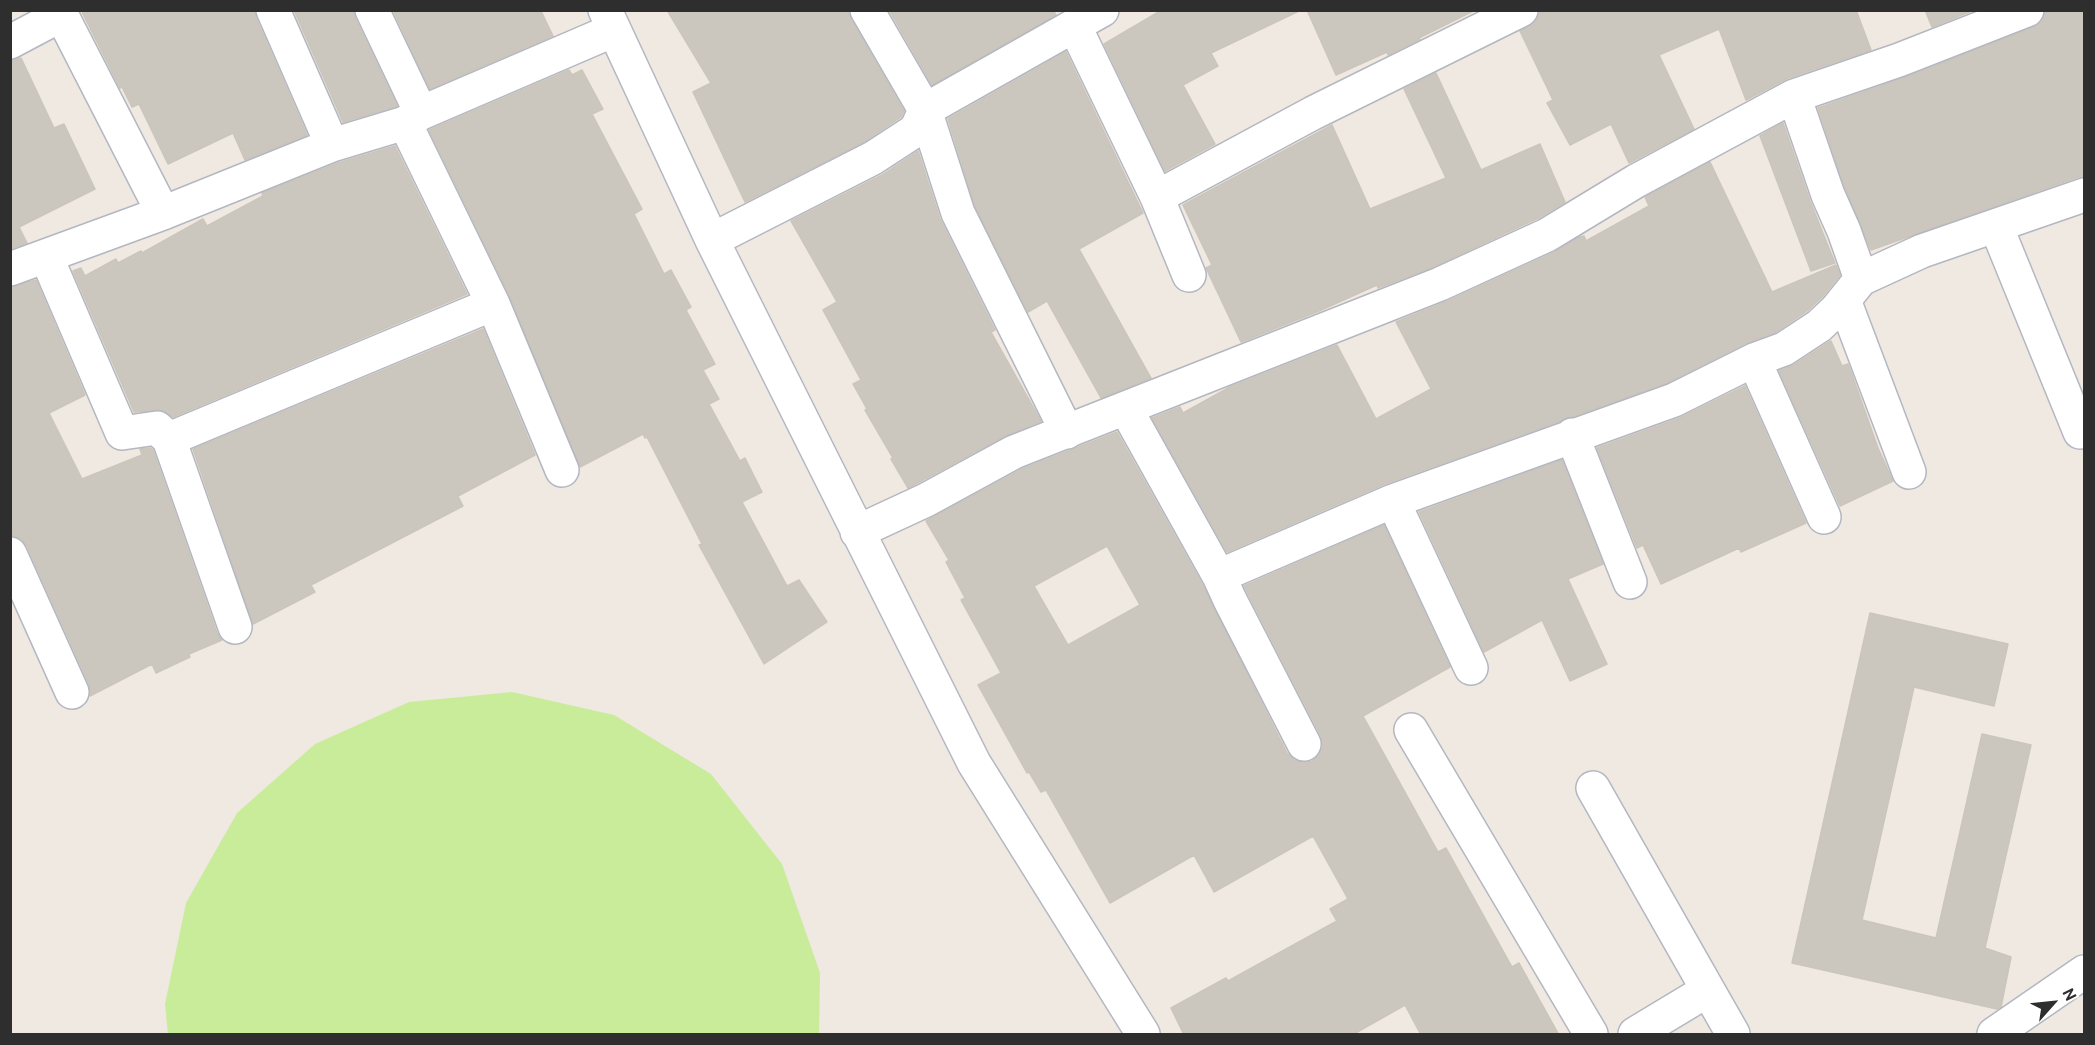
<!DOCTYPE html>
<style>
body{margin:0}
#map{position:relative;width:2095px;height:1045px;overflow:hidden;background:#efe9e1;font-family:Cabin,sans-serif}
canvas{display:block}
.frame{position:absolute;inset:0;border:12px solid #2e2e2e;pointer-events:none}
.north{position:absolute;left:2023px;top:973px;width:60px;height:60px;-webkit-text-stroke:4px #fff;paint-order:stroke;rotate:63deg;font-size:16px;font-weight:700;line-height:24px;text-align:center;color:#2e2e2e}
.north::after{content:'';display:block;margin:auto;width:21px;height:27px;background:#2e2e2e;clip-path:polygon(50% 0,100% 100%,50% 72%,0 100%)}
</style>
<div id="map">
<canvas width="2095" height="1045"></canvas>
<div class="frame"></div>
<div class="north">N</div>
</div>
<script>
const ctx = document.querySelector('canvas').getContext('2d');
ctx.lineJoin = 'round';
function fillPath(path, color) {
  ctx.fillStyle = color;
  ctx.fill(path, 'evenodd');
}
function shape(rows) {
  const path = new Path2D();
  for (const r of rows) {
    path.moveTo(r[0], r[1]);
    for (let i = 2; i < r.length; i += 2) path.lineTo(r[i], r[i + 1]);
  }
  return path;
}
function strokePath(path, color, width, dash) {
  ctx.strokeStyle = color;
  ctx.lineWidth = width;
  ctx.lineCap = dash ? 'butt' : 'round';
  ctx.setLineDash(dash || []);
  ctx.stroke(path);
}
fillPath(shape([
 [512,692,614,715,711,774,782,864,820,973,819,1034,168,1034,165,1004,186,903,237,813,315,744,409,702]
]), '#c9ec9a');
const building = shape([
 [81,10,255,10,256,18,307,135,245,160,233,133,168,164,139,104,132,107,122,87,120,88,81,10],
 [294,10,354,10,355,18,397,106,343,122,294,10],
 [393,10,541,11,553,36,430,89,393,10],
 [667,10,848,10,851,19,904,111,901,117,864,142,745,202,693,92,711,83,667,10],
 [889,10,1053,10,1056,15,932,85,889,10],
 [1162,10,1301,10,1211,53,1218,66,1183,85,1215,144,1165,171,1104,44,1162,10],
 [1307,10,1475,10,1419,38,1420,39,1388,55,1387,52,1336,75,1307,10],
 [1540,10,1856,10,1871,50,1788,78,1746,100,1719,29,1659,55,1694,129,1629,163,1611,124,1570,145,1547,103,1553,100,1520,31,1536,21,1540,10],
 [1925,10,1974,10,1932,27,1925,10],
 [2045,10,2085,10,2085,177,2078,177,1871,250,1845,188,1818,108,1906,77,2034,27,2042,21,2045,10],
 [1066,52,1143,213,1079,249,1151,378,1101,398,1047,301,1028,312,975,206,948,119,1066,52],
 [21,58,54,128,64,124,95,189,19,227,27,243,10,249,10,61,21,58],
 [569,70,572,75,582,70,603,109,592,114,642,209,634,214,664,274,671,270,691,307,686,310,715,364,703,370,719,399,709,404,740,461,745,458,762,492,742,502,787,586,799,580,827,622,764,664,699,545,702,544,647,437,645,438,643,434,580,467,510,297,429,130,569,70],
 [1436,73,1481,170,1540,144,1565,202,1538,218,1433,267,1378,288,1377,285,1319,311,1241,342,1207,270,1206,268,1212,265,1183,205,1332,125,1370,209,1446,178,1404,89,1436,73],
 [1783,123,1810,201,1835,263,1811,271,1760,136,1783,123],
 [395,146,467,294,173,417,162,410,134,412,73,271,81,268,85,276,116,259,118,263,141,251,142,253,203,219,207,226,263,196,262,193,338,163,395,146],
 [918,151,940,219,995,330,991,332,1041,421,1005,436,908,488,891,459,893,458,865,410,867,409,853,384,861,380,823,310,837,302,791,221,882,175,918,151],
 [1710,162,1772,292,1836,265,1840,275,1822,297,1807,311,1776,332,1746,343,1667,383,1387,483,1227,552,1152,418,1180,407,1183,413,1230,387,1337,345,1376,419,1431,389,1396,322,1448,301,1555,252,1579,237,1584,236,1586,241,1649,206,1645,197,1710,162],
 [36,280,85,395,49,413,82,479,142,455,140,449,151,448,153,450,217,633,222,640,189,654,190,657,156,673,152,664,90,696,89,684,27,546,21,539,12,535,10,532,10,287,36,280],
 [483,329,535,455,458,496,463,506,311,585,315,592,253,624,193,449,483,329],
 [1831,341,1842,366,1848,364,1850,369,1878,448,1893,481,1840,506,1779,371,1794,365,1831,341],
 [1745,386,1806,523,1741,552,1739,548,1661,584,1643,545,1637,548,1597,448,1680,418,1745,386],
 [1117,432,1202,584,1287,753,1294,760,1303,763,1312,761,1319,755,1323,746,1321,736,1244,586,1384,525,1450,667,1363,716,1438,852,1446,848,1512,967,1519,963,1559,1035,1421,1035,1405,1005,1352,1035,1184,1035,1171,1008,1226,978,1228,981,1337,921,1330,909,1348,899,1313,836,1214,892,1194,855,1110,903,1046,790,1041,792,1029,772,1027,773,978,685,1001,673,961,600,965,598,946,562,949,560,926,521,1022,469,1117,432],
 [1107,546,1140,605,1068,645,1034,586,1107,546],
 [1562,460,1603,564,1568,579,1607,664,1570,681,1542,620,1484,652,1419,512,1562,460],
 [1870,613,2008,644,1994,706,1914,687,1862,920,1936,938,1982,734,2031,745,1985,948,2011,957,2001,1007,1997,1009,1792,963,1870,613]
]);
fillPath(building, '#cbc7bf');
strokePath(building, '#cbc5ba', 1.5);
const minor = shape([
 [59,10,163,213],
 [273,10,332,145],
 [372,10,421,113],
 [605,10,712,240,974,763,1143,1034],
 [867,10,925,110,958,213,1067,432],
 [1075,27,1157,197,1189,275],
 [10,42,61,15],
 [405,123,493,304,562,470],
 [1157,197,1313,113,1521,10],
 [1996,226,2080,432],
 [712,240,873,158,916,130,925,110,1102,10],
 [46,256,122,433,157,428,169,439,235,627],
 [10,269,163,213,332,145,405,123,421,113,614,30],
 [1861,279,1922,251,2084,195],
 [1844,300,1909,472],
 [1754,360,1824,517],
 [1126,409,1219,576,1230,600,1304,744],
 [1572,435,1630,582],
 [169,439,493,304],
 [1393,501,1471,668],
 [857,532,926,500,1014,452,1440,284,1547,235,1636,181,1794,96,1899,60,2027,10],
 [10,554,72,692],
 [1219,576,1393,501,1674,400,1754,360,1784,349,1819,326,1836,310,1861,279,1844,231,1828,195,1794,96],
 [1411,730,1591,1034],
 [1593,788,1733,1034],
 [1635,1034,1708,990],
 [1994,1034,2084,972]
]);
strokePath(minor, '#b4b7c1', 36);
strokePath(minor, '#fff', 33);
</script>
